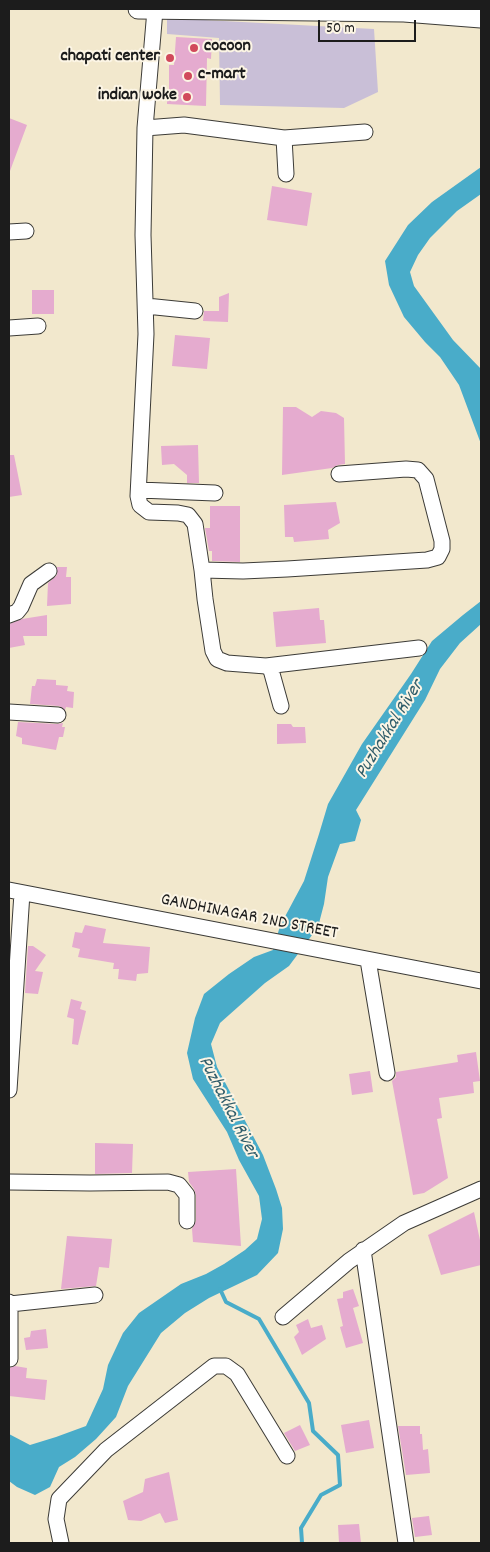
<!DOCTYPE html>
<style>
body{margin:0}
#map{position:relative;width:490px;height:1552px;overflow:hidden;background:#f2e8cd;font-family:Dekko,sans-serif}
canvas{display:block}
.frame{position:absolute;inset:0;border:10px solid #1c1c1c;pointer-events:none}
.scale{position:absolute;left:318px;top:20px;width:98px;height:22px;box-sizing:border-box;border:2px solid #1c1c1c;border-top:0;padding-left:6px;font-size:15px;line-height:18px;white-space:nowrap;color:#1c1c1c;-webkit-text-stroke:4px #fcf5e5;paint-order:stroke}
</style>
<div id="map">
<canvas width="490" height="1552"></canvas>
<div class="frame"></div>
<div class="scale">50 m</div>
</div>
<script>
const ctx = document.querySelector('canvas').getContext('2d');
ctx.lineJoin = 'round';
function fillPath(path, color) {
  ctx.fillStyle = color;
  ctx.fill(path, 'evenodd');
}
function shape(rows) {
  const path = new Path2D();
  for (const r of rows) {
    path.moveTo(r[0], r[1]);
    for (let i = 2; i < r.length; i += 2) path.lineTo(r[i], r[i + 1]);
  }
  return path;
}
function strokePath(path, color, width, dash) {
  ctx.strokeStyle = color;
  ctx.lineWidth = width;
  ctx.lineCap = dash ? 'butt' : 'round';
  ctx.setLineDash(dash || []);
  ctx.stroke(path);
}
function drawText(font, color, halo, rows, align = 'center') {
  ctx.font = font + ' Dekko,sans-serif';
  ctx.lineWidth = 4;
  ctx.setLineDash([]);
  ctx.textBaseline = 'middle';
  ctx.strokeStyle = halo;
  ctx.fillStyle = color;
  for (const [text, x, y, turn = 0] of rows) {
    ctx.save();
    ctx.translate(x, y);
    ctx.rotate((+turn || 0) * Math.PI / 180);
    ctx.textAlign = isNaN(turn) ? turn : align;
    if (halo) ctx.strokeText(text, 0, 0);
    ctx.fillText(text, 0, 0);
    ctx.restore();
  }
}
fillPath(shape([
 [167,18,374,29,378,92,344,108,220,105,219,38,167,34]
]), '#c9bfd7');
fillPath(shape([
 [481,167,481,194,457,211,430,238,418,255,410,272,414,286,453,340,481,369,481,444,459,385,440,357,425,342,404,317,389,285,385,261,408,225,432,202],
 [481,601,481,624,460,643,440,669,425,700,356,810,361,820,355,841,340,844,328,877,324,904,318,927,289,966,265,983,220,1023,211,1044,217,1067,263,1155,276,1189,282,1208,283,1229,278,1253,257,1275,209,1298,185,1313,161,1333,128,1386,116,1417,96,1439,75,1457,59,1467,50,1487,35,1495,17,1487,9,1481,9,1434,30,1445,56,1437,86,1426,103,1389,108,1365,123,1333,139,1313,181,1284,206,1274,224,1264,245,1250,257,1239,262,1219,259,1196,239,1160,227,1132,193,1079,187,1053,195,1018,204,994,229,974,254,957,273,950,280,926,304,881,319,834,328,804,362,744,411,674,432,641,463,615]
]), '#49acc9');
strokePath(shape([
 [220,1289,226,1302,259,1319,309,1403,313,1431,338,1455,340,1485,321,1495,301,1528,302,1543]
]), '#49acc9', 4);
fillPath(shape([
 [176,37,212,39,211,59,207,58,206,106,167,104,167,89,169,89,169,65,174,65],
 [9,118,27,125,10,171,9,171],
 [272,186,312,193,307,226,267,220],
 [32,290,54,290,54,314,32,314],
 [229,293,228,322,203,321,204,311,219,311,219,297],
 [175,335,210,338,207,369,172,366],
 [283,407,296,407,312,417,321,411,336,413,344,418,345,464,338,465,332,468,282,475],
 [198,445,199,483,187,483,187,475,174,464,162,465,161,446],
 [9,455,14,455,22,495,9,497],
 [336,502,340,523,328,530,329,539,294,542,293,537,285,537,284,505],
 [210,506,240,506,240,562,212,561,212,551,209,551,205,528,210,528],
 [57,567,67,567,66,577,71,577,71,604,47,606,48,583,57,575],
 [319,608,320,620,324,620,326,643,276,647,273,612],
 [47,615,47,636,23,636,25,645,9,648,9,624,22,619],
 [37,679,56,680,56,685,68,686,67,691,74,692,73,708,66,707,65,710,59,706,30,704,32,686,35,686],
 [18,722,57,724,63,723,62,727,65,727,63,737,59,737,56,750,22,744,22,738,16,736],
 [277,724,291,724,293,727,305,727,306,743,277,744],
 [85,925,106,929,103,943,150,947,148,973,137,974,136,981,118,979,119,969,113,969,114,963,78,957,80,949,72,947,75,932,82,933],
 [28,946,33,946,46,955,35,971,43,972,38,994,25,993],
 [71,999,82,1002,80,1009,86,1011,78,1045,72,1044,74,1019,67,1017],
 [476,1052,480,1081,473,1082,474,1093,439,1098,442,1118,437,1119,448,1178,424,1193,413,1195,392,1081,396,1077,396,1072,458,1062,457,1055],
 [370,1071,373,1092,352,1095,349,1074],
 [95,1143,133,1144,132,1173,95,1174],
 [236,1169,241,1246,193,1242,192,1229,196,1221,196,1195,194,1189,189,1182,188,1172],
 [474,1212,481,1245,481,1265,441,1275,428,1235],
 [67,1236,112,1239,109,1268,99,1267,96,1286,61,1289],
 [353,1289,359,1306,353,1308,363,1343,346,1348,340,1327,343,1326,337,1299,343,1298,343,1292],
 [308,1319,311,1328,322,1325,326,1339,302,1355,294,1337,299,1332,296,1325],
 [46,1329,48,1348,26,1350,24,1338,30,1337,31,1331],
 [15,1366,27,1368,26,1378,47,1380,45,1400,9,1396,9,1368],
 [369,1420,374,1448,346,1453,341,1425],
 [300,1425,310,1445,295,1451,284,1433],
 [398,1426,420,1426,420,1434,422,1434,423,1450,428,1449,430,1473,406,1475],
 [169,1472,178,1520,165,1523,160,1513,141,1521,128,1520,123,1501,143,1492,145,1479],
 [429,1516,432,1535,415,1537,412,1518],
 [359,1524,361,1543,339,1543,338,1525]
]), '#e5abcf');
const minor = shape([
 [155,10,145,128,143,235,146,334,138,496,140,505,149,512,178,513,188,515,195,524,202,570,243,571,287,569,427,560,438,557,442,549,442,541,426,479,418,470,406,469,339,474],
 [145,128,184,125,284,138,286,174],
 [284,138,365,132],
 [9,232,26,231],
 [146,306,195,311],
 [9,328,38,326],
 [139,490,215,493],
 [202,570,205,599,213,651,217,659,227,663,266,666,271,670,281,706],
 [9,615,17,612,21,607,31,584,49,571],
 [266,666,419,648],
 [9,712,58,715],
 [9,890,481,981],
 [368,960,387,1073],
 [9,1090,22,893],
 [9,1182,90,1183,168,1182,179,1185,187,1195,187,1221],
 [363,1250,406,1543],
 [9,1302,10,1304,10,1359],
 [10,1304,95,1295],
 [283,1317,349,1261,404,1223,481,1189],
 [61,1543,56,1519,59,1499,106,1450,214,1366,226,1366,237,1374,287,1456]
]);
const major = shape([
 [138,9,404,12,481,18]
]);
strokePath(minor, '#3c3b37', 17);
strokePath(major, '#3c3b37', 21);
strokePath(minor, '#fff', 15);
strokePath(major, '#fff', 19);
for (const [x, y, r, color] of [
 [194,48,5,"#d1495b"],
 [170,58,5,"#d1495b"],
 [188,76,5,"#d1495b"],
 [187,97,5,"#d1495b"]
]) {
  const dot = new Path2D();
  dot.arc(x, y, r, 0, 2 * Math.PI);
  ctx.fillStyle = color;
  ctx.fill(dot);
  strokePath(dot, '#fcf5e5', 2);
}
drawText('bold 18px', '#1c1c1c', '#fcf5e5', [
 ["cocoon",204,48],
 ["chapati center",160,58,"right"],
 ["c-mart",198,76],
 ["indian woke",177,97,"right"]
], 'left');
drawText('18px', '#1c1c1c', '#fcf5e5', [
 ["GANDHINAGAR 2ND STREET",249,918,11]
]);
drawText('italic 19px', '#305d6a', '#fcf5e5', [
 ["Puzhakkal River",391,730,-58],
 ["Puzhakkal River",227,1108,63]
]);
</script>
